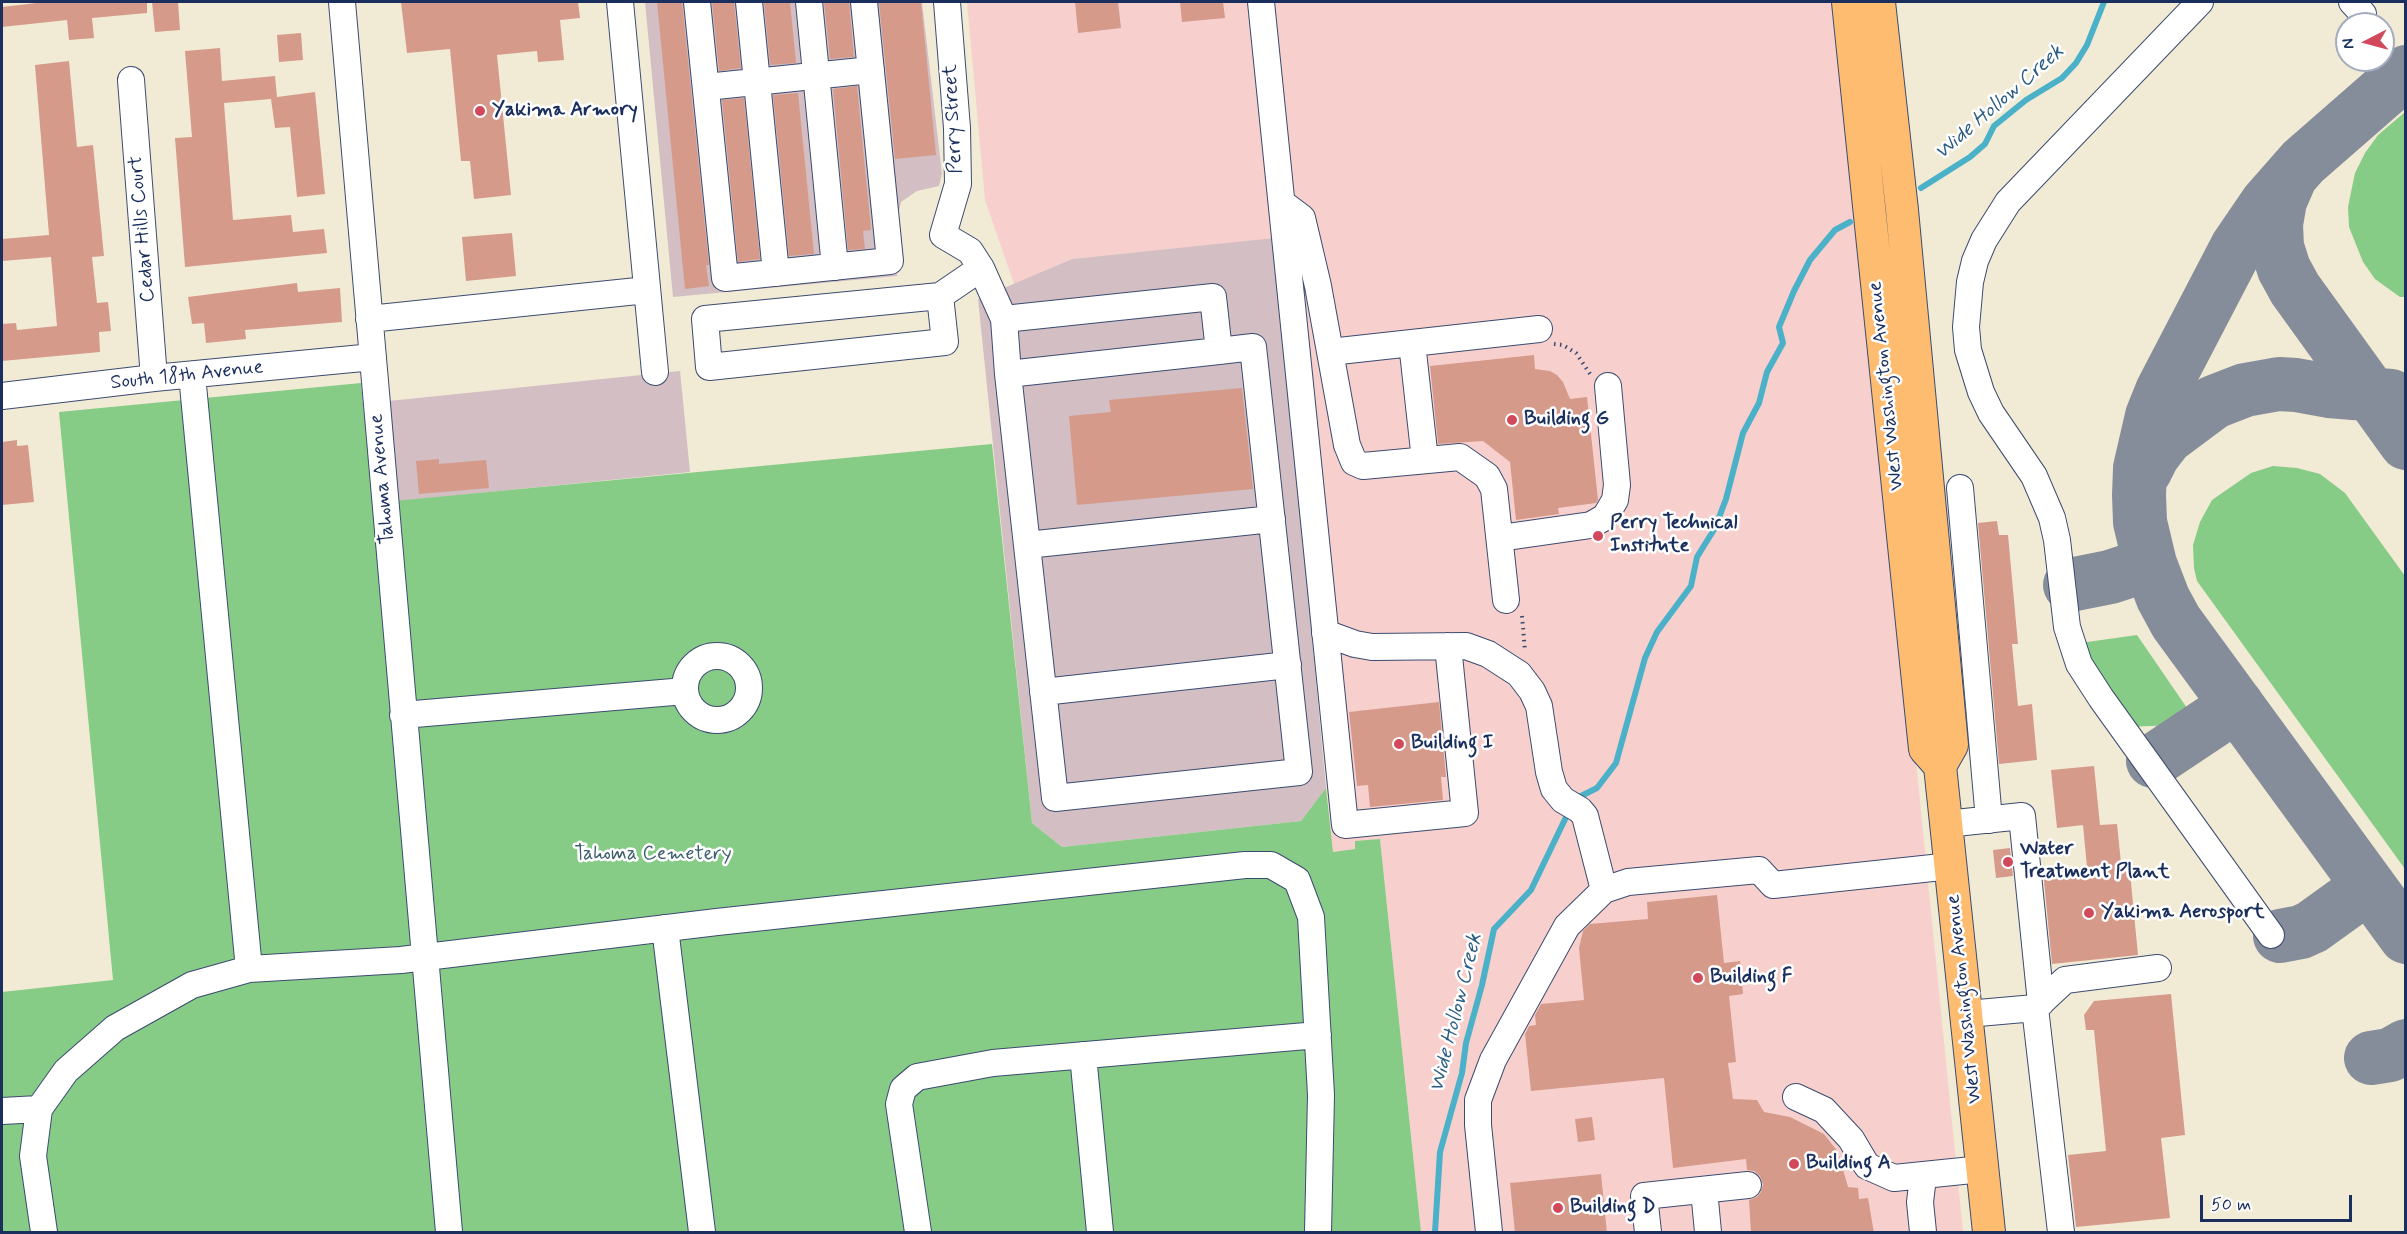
<!DOCTYPE html>
<style>
body{margin:0}
#map{position:relative;width:2407px;height:1234px;overflow:hidden;background:#f1ebd5;font-family:Mynerve,sans-serif}
canvas{display:block}
.frame{position:absolute;inset:0;border:3px solid #1b2f5e;pointer-events:none}
.north{position:absolute;left:2335px;top:12px;width:60px;height:60px;box-sizing:border-box;background:#fff;border:2px solid #a4acbf;border-radius:50%;rotate:264deg;font-size:16px;font-weight:700;line-height:24px;text-align:center;color:#1b2f5e}
.north::after{content:'';display:block;margin:auto;width:21px;height:27px;background:#d1495b;clip-path:polygon(50% 0,100% 100%,50% 72%,0 100%)}
.scale{position:absolute;left:2200px;top:1195px;width:152px;height:27px;box-sizing:border-box;border:3px solid #1b2f5e;border-top:0;padding-left:8px;font-size:18px;line-height:21px;white-space:nowrap;color:#1b2f5e;-webkit-text-stroke:4px #fff;paint-order:stroke}
</style>
<div id="map">
<canvas width="2407" height="1234"></canvas>
<div class="frame"></div>
<div class="north">N</div>
<div class="scale">50 m</div>
</div>
<script>
const ctx = document.querySelector('canvas').getContext('2d');
ctx.lineJoin = 'round';
function fillPath(path, color) {
  ctx.fillStyle = color;
  ctx.fill(path, 'evenodd');
}
function shape(rows) {
  const path = new Path2D();
  for (const r of rows) {
    if (r.length === 3) {
      path.moveTo(r[0] + r[2], r[1]);
      path.arc(r[0], r[1], r[2], 0, 2 * Math.PI);
      continue;
    }
    path.moveTo(r[0], r[1]);
    for (let i = 2; i < r.length; i += 2) path.lineTo(r[i], r[i + 1]);
  }
  return path;
}
function strokePath(path, color, width, dash) {
  ctx.strokeStyle = color;
  ctx.lineWidth = width;
  ctx.lineCap = dash ? 'butt' : 'round';
  ctx.setLineDash(dash || []);
  ctx.stroke(path);
}
function drawText(font, color, halo, rows, align = 'center') {
  ctx.font = font + ' Mynerve,sans-serif';
  ctx.lineWidth = 5;
  ctx.setLineDash([]);
  ctx.textBaseline = 'middle';
  ctx.strokeStyle = halo;
  ctx.fillStyle = color;
  for (const [text, x, y, turn = 0] of rows) {
    ctx.save();
    ctx.translate(x, y);
    ctx.rotate((+turn || 0) * Math.PI / 180);
    ctx.textAlign = isNaN(turn) ? turn : align;
    if (halo) ctx.strokeText(text, 0, 0);
    ctx.fillText(text, 0, 0);
    ctx.restore();
  }
}
fillPath(shape([
 [967,2,1836,2,1862,221,1963,1232,1421,1232,1380,839,1355,842,1356,849,1333,852,1275,239,1072,259,1014,284,985,200]
]), '#f7d0cd');
fillPath(shape([
 [645,2,922,2,942,174,939,186,917,191,901,202,893,236,897,276,673,297],
 [1275,238,1326,788,1301,821,1062,847,1032,823,978,299,1072,259],
 [680,371,690,472,399,501,389,401]
]), '#d2bec3');
fillPath(shape([
 [2405,112,2405,297,2400,297,2375,279,2363,262,2349,227,2348,207,2355,173,2365,153,2378,135],
 [361,383,373,503,992,444,1032,823,1062,847,1301,821,1326,788,1333,852,1355,849,1355,841,1380,839,1421,1232,2,1232,2,992,113,980,59,412],
 [2273,466,2297,468,2320,474,2345,493,2405,576,2405,869,2197,581,2194,568,2193,545,2200,522,2212,500,2251,473],
 [2137,635,2187,708,2186,716,2176,725,2125,727,2080,643]
]), '#86cb86');
strokePath(shape([
 [1921,188,1970,157,1985,144,1994,126,2026,100,2062,78,2076,63,2087,45,2104,2],
 [1575,799,1597,788,1616,763,1645,658,1657,632,1691,586,1697,557,1715,528,1726,499,1743,433,1759,403,1767,372,1783,343,1779,327,1794,291,1810,260,1835,230,1850,222],
 [1435,1232,1440,1152,1462,1073,1466,1043,1482,985,1494,929,1531,890,1569,811]
]), '#4ab1c9', 6);
strokePath(shape([
 [2406,72,2303,162,2267,203,2237,247,2162,391,2152,416,2140,468,2139,495,2140,522,2150,564,2163,598,2176,622,2406,937],
 [2289,180,2280,201,2276,224,2277,247,2284,269,2295,289,2406,443],
 [2145,471,2153,455,2167,437,2214,402,2245,390,2279,384,2296,385,2329,391,2391,396],
 [2070,585,2110,577,2150,564],
 [2153,761,2237,705],
 [2280,936,2301,932,2312,927,2369,886],
 [2371,1058,2390,1055,2406,1046]
]), '#868d9a', 54);
fillPath(shape([
 [36,2,147,2,147,13,92,18,94,38,69,40,67,20,2,27,2,7,37,3],
 [152,2,178,2,180,30,155,32],
 [401,2,578,2,580,18,560,20,564,60,538,62,537,51,497,55,511,195,474,199,470,161,461,161,450,49,407,53],
 [657,2,682,2,709,265,706,265,709,286,685,289],
 [712,2,734,2,741,68,719,71],
 [764,2,790,2,796,63,770,65],
 [824,2,849,2,854,57,830,59],
 [879,2,921,2,936,155,895,159],
 [1075,2,1118,2,1121,28,1078,33],
 [1180,2,1223,2,1225,18,1182,22],
 [301,33,303,60,279,62,277,35],
 [220,48,222,81,275,76,277,97,315,92,325,194,297,197,290,127,275,128,271,99,224,103,233,220,291,215,293,232,324,229,327,253,185,267,175,138,192,137,185,51],
 [69,61,77,147,93,145,104,256,92,257,97,303,108,302,111,331,99,332,100,352,2,361,2,324,16,323,17,330,57,326,51,257,2,261,2,239,49,235,35,65],
 [857,86,871,230,863,231,865,249,848,250,833,89],
 [798,93,814,254,789,256,773,95],
 [744,98,760,259,738,262,722,100],
 [512,233,516,276,466,281,462,237],
 [297,283,298,292,340,288,342,322,245,330,246,339,206,343,204,323,192,324,188,297],
 [1534,355,1535,369,1550,371,1557,375,1563,382,1570,399,1587,397,1598,500,1596,503,1558,508,1559,514,1516,520,1510,462,1483,441,1438,444,1430,366],
 [1242,388,1253,489,1077,505,1069,416,1111,412,1109,400],
 [17,440,17,446,28,445,34,502,2,505,2,442],
 [439,459,439,464,486,460,489,488,419,494,416,461],
 [1997,521,1999,535,2008,535,2018,644,2012,644,2018,706,2032,704,2037,760,1999,764,1978,523],
 [1439,702,1446,777,1441,777,1443,800,1370,807,1368,785,1357,786,1349,712],
 [2094,766,2100,825,2117,824,2121,863,2129,862,2138,955,2052,964,2043,871,2087,867,2083,825,2057,828,2051,770],
 [2010,848,2013,876,1996,878,1993,850],
 [1717,895,1724,963,1740,961,1743,994,1729,996,1736,1062,1728,1063,1733,1099,1757,1100,1764,1112,1790,1117,1824,1134,1838,1152,1848,1187,1858,1188,1859,1199,1868,1198,1874,1233,1751,1233,1749,1200,1757,1197,1761,1192,1763,1184,1760,1176,1754,1171,1747,1170,1746,1159,1673,1168,1664,1078,1531,1091,1525,1034,1529,1026,1536,1025,1535,1015,1541,1004,1584,1000,1579,948,1583,931,1590,924,1648,919,1647,902],
 [2171,994,2185,1135,2161,1138,2170,1218,2076,1227,2068,1155,2106,1151,2094,1030,2086,1030,2084,1015,2094,1001],
 [1592,1117,1595,1140,1578,1142,1575,1119],
 [1601,1174,1607,1233,1515,1233,1510,1183]
]), '#d69a8b');
const minor = shape([
 [342,2,449,1232],
 [620,2,655,372],
 [697,2,725,278,890,261,864,2],
 [749,2,776,273],
 [809,2,835,267],
 [947,2,957,128,958,184,943,235,970,251,981,268,1004,319,1213,297,1219,351,1008,374,1004,319],
 [1261,2,1345,825,1465,813,1448,646],
 [2200,2,2008,202,1984,240,1975,261,1970,282,1966,327,1968,350,1981,392,1991,413,2034,476,2052,518,2057,540,2067,627,2079,664,2101,698,2271,935],
 [2352,2,2363,14],
 [131,80,154,378],
 [706,87,871,70],
 [1282,203,1302,218,1318,286,1347,445,1354,462,1363,466,1460,457,1487,476,1494,489,1506,600],
 [940,296,945,342,709,367,705,319,940,296,981,268],
 [369,319,647,290],
 [1412,343,1425,460],
 [1330,352,1539,329],
 [1008,374,1055,798,1299,772,1253,347,1219,351],
 [192,375,249,969],
 [2,396,154,378,373,357],
 [1960,488,1989,820],
 [1500,538,1591,525,1605,517,1615,500,1617,485,1608,386],
 [1027,545,1272,519],
 [1325,633,1355,644,1372,647,1466,646,1488,654,1519,674,1532,691,1539,706,1549,772,1554,789,1563,800,1580,810,1585,816,1604,890],
 [717,688,32],
 [1043,692,1288,665],
 [403,715,685,691],
 [1946,824,2022,816,2041,1003],
 [665,928,702,1232],
 [1967,1014,2035,1008],
 [1083,1055,1100,1232],
 [1796,1097,1824,1110,1851,1139,1867,1166,1894,1178,1982,1169],
 [2,1111,39,1109],
 [1923,1177,1920,1202,1923,1232],
 [1704,1190,1708,1232],
 [44,1232,33,1156,39,1109,66,1071,115,1028,192,985,249,969,401,960,717,922,1245,865,1271,865,1297,880,1311,917,1321,1095,1318,1232],
 [918,1232,899,1104,903,1089,917,1077,993,1063,1318,1035],
 [1489,1232,1478,1125,1478,1100,1493,1060,1567,926,1604,890,1628,882,1759,870,1773,885,1951,866],
 [1648,1232,1644,1196,1748,1185],
 [2061,1232,2035,1008,2065,980,2158,968]
]);
const major = shape([
 [1848,2,1925,749,1940,766,1989,1232],
 [1879,2,1902,210,1952,745,1940,766]
]);
strokePath(minor, '#3b4b70', 28);
strokePath(major, '#3b4b70', 34);
strokePath(shape([
 [1554,344,1563,345,1576,353,1590,374],
 [1522,616,1525,651]
]), '#3b4b70', 4, [1.5, 4.5]);
strokePath(minor, '#fff', 26);
strokePath(major, '#fdbc70', 32);
for (const [x, y, r, color] of [
 [480,111,6,"#d1495b"],
 [1512,420,6,"#d1495b"],
 [1598,536,6,"#d1495b"],
 [1399,744,6,"#d1495b"],
 [2008,862,6,"#d1495b"],
 [2089,913,6,"#d1495b"],
 [1698,978,6,"#d1495b"],
 [1794,1164,6,"#d1495b"],
 [1558,1208,6,"#d1495b"]
]) {
  const dot = new Path2D();
  dot.arc(x, y, r, 0, 2 * Math.PI);
  ctx.fillStyle = color;
  ctx.fill(dot);
  strokePath(dot, '#fff', 2);
}
drawText('bold 20px', '#1b2f5e', '#fff', [
 ["Yakima Armory",492,111],
 ["Building G",1524,420],
 ["Perry Technical",1610,524],
 ["Institute",1610,547],
 ["Building I",1411,744],
 ["Water",2020,850],
 ["Treatment Plant",2020,873],
 ["Yakima Aerosport",2101,913],
 ["Building F",1710,978],
 ["Building A",1806,1164],
 ["Building D",1570,1208]
], 'left');
drawText('20px', '#1b2f5e', '#fff', [
 ["Perry Street",954,119,-93],
 ["Cedar Hills Court",143,229,-95],
 ["South 18th Avenue",187,376,-6],
 ["West Washington Avenue",1887,386,-96],
 ["Tahoma Avenue",383,479,-95],
 ["West Washington Avenue",1965,999,-96]
]);
drawText('20px', '#3b5e6a', '#fff', [
 ["Tahoma Cemetery",653,855]
]);
drawText('italic 21px', '#2b5c83', '#fff', [
 ["Wide Hollow Creek",2000,103,-41],
 ["Wide Hollow Creek",1457,1013,-76]
]);
</script>
